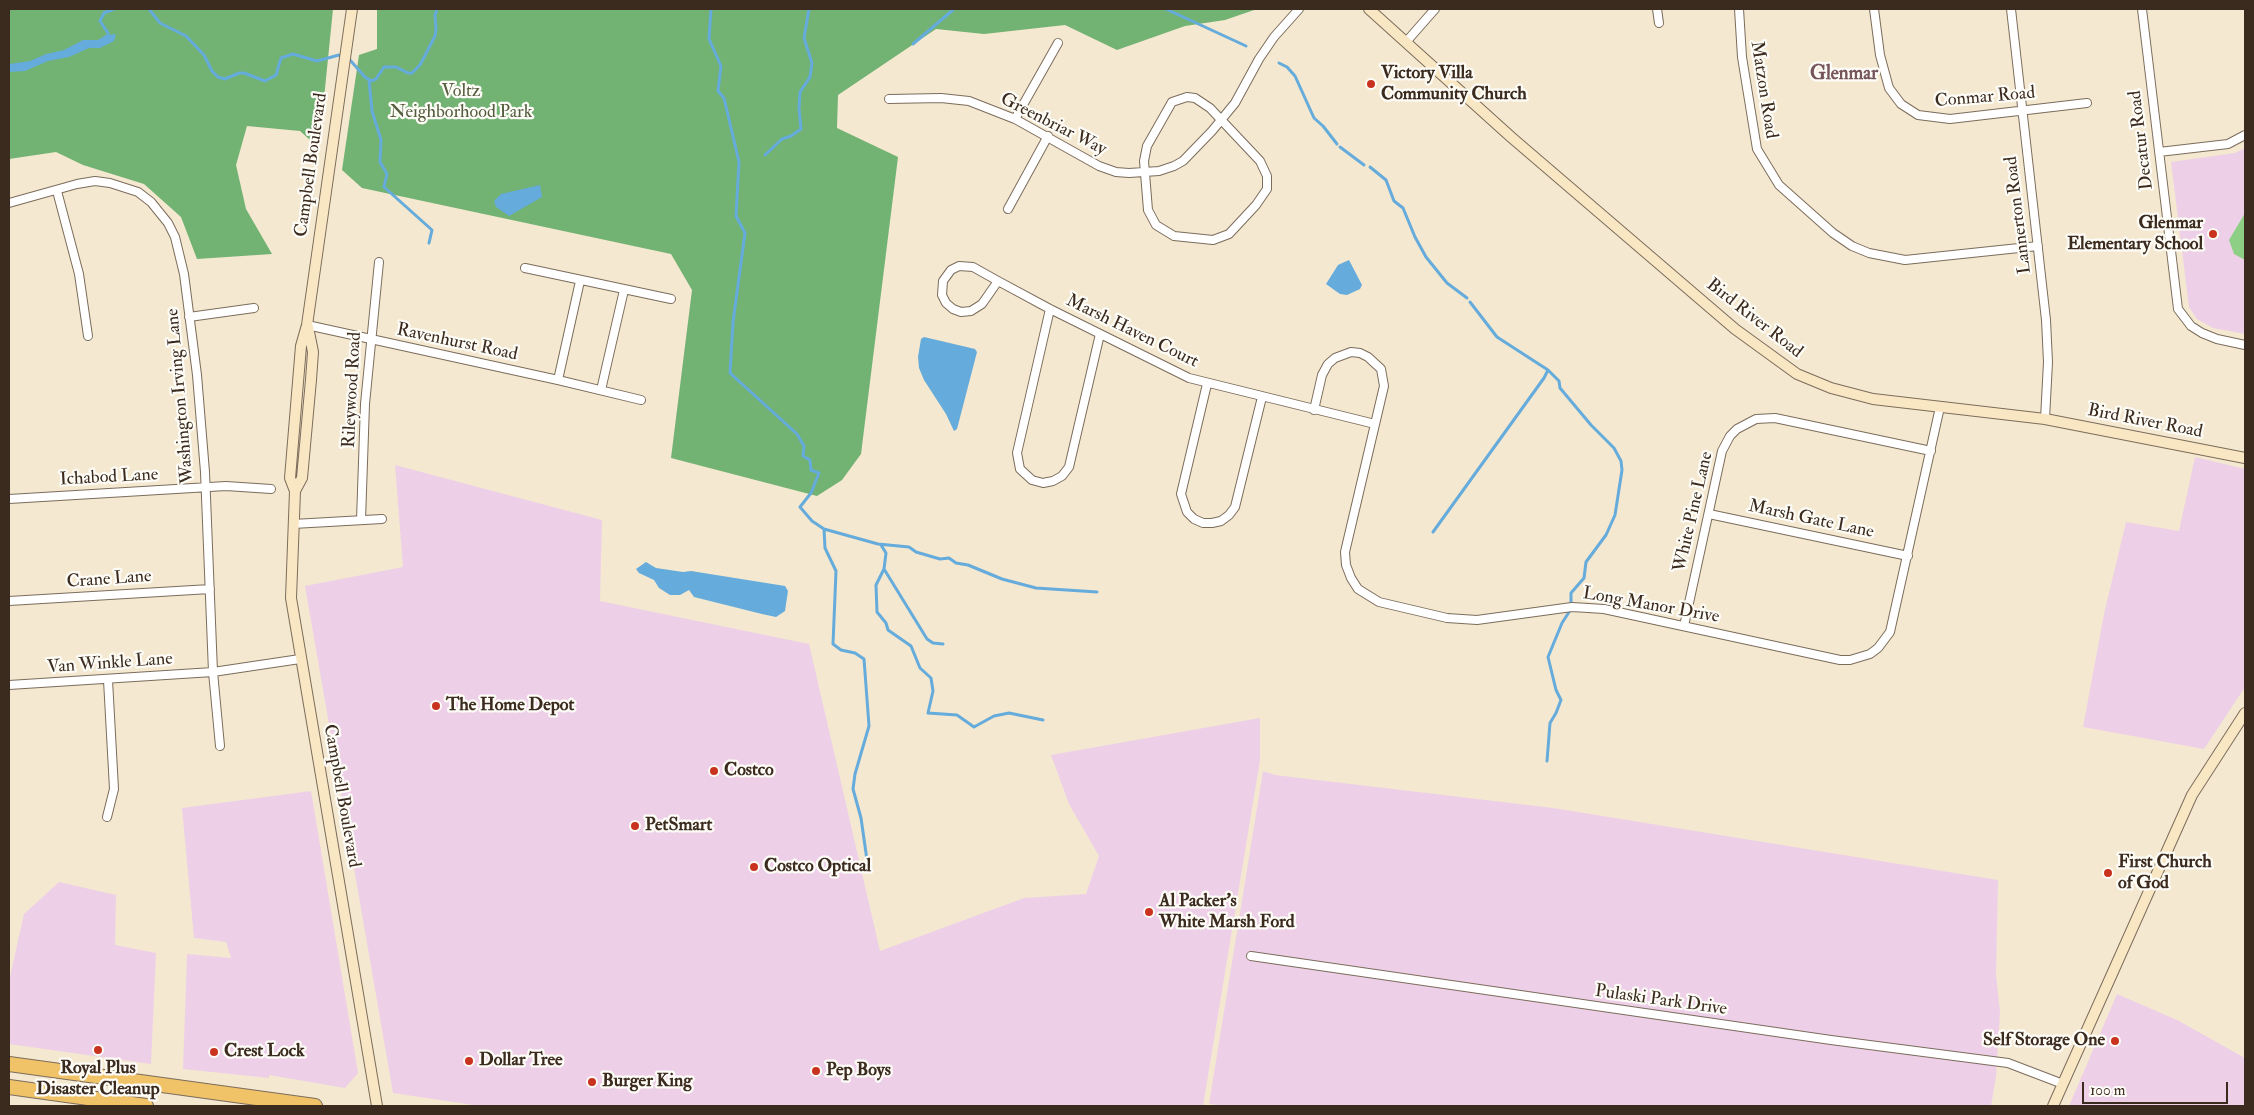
<!DOCTYPE html>
<style>
body{margin:0}
#map{position:relative;width:2254px;height:1115px;overflow:hidden;background:#f4e8d0;font-family:"IM FELL Double Pica",serif}
canvas{display:block}
.frame{position:absolute;inset:0;border:10px solid #3b2a1e;pointer-events:none}
.scale{position:absolute;left:2082px;top:1082px;width:146px;height:22px;box-sizing:border-box;border:2px solid #3b2a1e;border-top:0;padding-left:6px;font-size:15px;line-height:18px;white-space:nowrap;color:#3b2a1e;-webkit-text-stroke:4px #fdfcf7;paint-order:stroke}
</style>
<div id="map">
<canvas width="2254" height="1115"></canvas>
<div class="frame"></div>
<div class="scale">100 m</div>
</div>
<script>
const ctx = document.querySelector('canvas').getContext('2d');
ctx.lineJoin = 'round';
function fillPath(path, color) {
  ctx.fillStyle = color;
  ctx.fill(path, 'evenodd');
}
function shape(rows) {
  const path = new Path2D();
  for (const r of rows) {
    path.moveTo(r[0], r[1]);
    for (let i = 2; i < r.length; i += 2) path.lineTo(r[i], r[i + 1]);
  }
  return path;
}
function strokePath(path, color, width, dash) {
  ctx.strokeStyle = color;
  ctx.lineWidth = width;
  ctx.lineCap = dash ? 'butt' : 'round';
  ctx.setLineDash(dash || []);
  ctx.stroke(path);
}
function drawText(font, color, halo, rows, align = 'center') {
  ctx.font = font + ' "IM FELL Double Pica",serif';
  ctx.lineWidth = 4.5;
  ctx.setLineDash([]);
  ctx.textBaseline = 'middle';
  ctx.strokeStyle = halo;
  ctx.fillStyle = color;
  for (const [text, x, y, turn = 0] of rows) {
    ctx.save();
    ctx.translate(x, y);
    ctx.rotate((+turn || 0) * Math.PI / 180);
    ctx.textAlign = isNaN(turn) ? turn : align;
    if (halo) ctx.strokeText(text, 0, 0);
    ctx.fillText(text, 0, 0);
    ctx.restore();
  }
}
fillPath(shape([
 [2245,148,2245,334,2213,328,2197,319,2189,307,2171,162,2235,153],
 [2195,457,2245,469,2245,687,2204,749,2083,727,2104,614,2126,522,2179,531],
 [395,465,602,520,600,601,809,644,880,951,1024,898,1086,894,1099,856,1069,804,1051,755,1260,718,1260,760,1203,1106,480,1106,393,1093,305,586,403,567],
 [1263,771,1275,775,1553,808,1998,880,1996,974,2000,1012,1996,1077,1991,1106,1228,1106,1209,1104],
 [311,791,358,1073,345,1088,269,1075,269,1078,183,1069,187,954,231,958,226,942,194,938,182,808],
 [59,882,116,895,115,945,156,953,151,1064,9,1044,9,981,24,914],
 [2117,994,2177,1020,2245,1058,2245,1106,2069,1106]
]), '#edd0e8');
fillPath(shape([
 [2245,213,2245,260,2234,254,2229,240]
]), '#8ecf86');
fillPath(shape([
 [9,9,333,9,319,148,300,131,247,126,236,165,246,209,272,254,197,259,181,217,144,184,83,165,56,152,9,159],
 [377,9,1257,9,1225,20,1185,26,1117,50,1065,25,984,34,936,29,838,95,837,128,898,157,861,454,842,480,817,496,671,458,692,290,671,254,362,188,342,170,359,55,377,49]
]), '#72b273');
fillPath(shape([
 [116,34,114,41,100,48,89,48,69,57,48,61,25,71,9,72,9,64,30,61,46,54,64,50,83,40,98,40,106,35],
 [540,185,542,197,509,216,496,207,494,201,501,194],
 [1349,260,1362,285,1360,289,1347,295,1340,294,1326,284,1338,265],
 [924,337,975,349,977,352,957,429,954,431,946,414,924,380,919,368,918,357,921,339],
 [646,562,656,568,683,572,691,571,785,586,788,591,785,611,776,617,762,614,694,597,689,590,680,595,670,595,659,588,654,580,639,573,636,569]
]), '#65abdb');
strokePath(shape([
 [149,9,160,23,186,36,204,55,212,71,218,77,225,79,239,73,244,73,265,81,276,75,281,58,293,54,317,61,339,55,350,60,365,77,371,81,376,79,384,67,396,67,408,73,412,73,420,65,435,36,436,29,435,15,437,9],
 [711,9,709,39,721,66,718,91,724,98,739,162,736,216,745,233,733,322,730,373,797,434,804,446,803,456,810,460,811,470,819,473,811,493,800,507,812,521,824,529,878,544,909,547,916,552,940,559,949,558,956,563,968,565,1002,579,1036,588,1097,592],
 [1166,9,1246,46],
 [108,38,108,33,100,21,104,13,114,9],
 [913,44,954,9],
 [1279,63,1287,67,1295,76,1314,118,1323,126,1337,144],
 [369,80,372,111,381,140,380,162,387,174,384,187,432,230,429,243],
 [1340,147,1364,165],
 [765,155,782,139,791,136,801,129,799,108,800,92,810,77,812,63,804,38,809,9],
 [1370,167,1386,180,1394,201,1403,208,1415,237,1426,257,1447,283,1467,298],
 [1470,302,1497,337,1548,370,1559,381,1560,388,1591,425,1614,448,1621,461,1622,470,1615,515,1606,535,1586,562,1584,578,1571,593,1571,609,1562,623,1548,657,1556,690,1561,700,1556,713,1550,723,1547,761],
 [824,529,825,548,836,571,833,644,841,650,855,653,864,659,869,726,855,774,853,789,861,818,867,860],
 [1433,532,1544,378,1548,370],
 [881,545,886,553,884,569,876,585,877,612,886,623,888,630,911,646,920,668,931,678,933,691,928,713,957,715,974,727,994,716,1009,713,1043,720],
 [884,569,927,639,933,643,943,644]
]), '#65abdb', 3);
const street = shape([
 [1657,9,1659,23],
 [1739,9,1742,57,1757,149,1779,185,1833,233,1852,246,1869,253,1905,260,2038,246],
 [1874,9,1880,55,1889,88,1901,104,1918,115,1950,119,2087,103],
 [2011,9,2046,320,2048,362,2045,419],
 [2142,9,2178,309,2191,326,2202,333,2217,339,2245,345],
 [1406,42,1435,9],
 [1187,97,1195,98,1210,108,1260,161,1267,176,1267,189,1256,205,1229,234,1213,240,1174,236,1156,225,1148,210,1144,161,1147,146,1172,102,1187,97],
 [889,99,941,98,969,101,1015,119,1099,166,1116,172,1129,173,1159,171,1174,166,1183,161,1212,131,1235,103,1259,59,1274,37,1299,9],
 [1015,119,1058,43],
 [2159,152,2228,144,2245,135],
 [57,191,79,274,88,336],
 [9,203,77,184,95,181,110,183,138,192,151,202,168,223,175,237,184,274,197,375,205,472,213,672,220,746],
 [1008,209,1048,136],
 [525,268,671,299],
 [998,281,982,304,971,311,961,312,953,309,946,303,942,295,943,281,951,270,959,266,973,267,998,281,1050,309,1189,378,1375,424],
 [1050,309,1017,453,1020,469,1032,480,1043,483,1053,481,1062,476,1069,467,1100,334],
 [189,317,254,308],
 [307,325,558,380,641,400],
 [558,380,580,281],
 [1207,384,1181,494,1187,512,1194,519,1203,523,1212,523,1221,521,1229,515,1235,507,1262,397],
 [601,390,624,290],
 [1314,410,1322,375,1328,364,1335,358,1351,352,1360,353,1368,357,1381,369,1384,386,1345,552,1346,565,1351,578,1358,589,1379,602,1447,618,1477,620,1572,607,1604,609,1840,660,1850,660,1870,654,1878,648,1890,632,1940,407],
 [9,499,226,486,271,489],
 [1709,514,1908,556],
 [361,520,365,404,379,262],
 [293,524,382,519],
 [9,601,210,589],
 [1684,626,1722,451,1730,436,1737,429,1756,419,1775,418,1931,451],
 [9,685,213,672,300,659],
 [107,817,114,789,108,680],
 [1251,956,1831,1040,2008,1063,2063,1084]
]);
const secondary = shape([
 [352,9,307,325,301,346,290,478,295,491,291,598,377,1106],
 [1369,9,1511,137,1735,329,1797,374,1831,388,1873,399,2045,419,2245,458],
 [295,491,302,478,311,380,313,352,308,327],
 [2053,1106,2192,795,2245,713]
]);
const highway = shape([
 [9,1064,315,1106],
 [9,1087,146,1106]
]);
strokePath(street, '#7c6c5c', 10);
strokePath(secondary, '#7c6c5c', 12);
strokePath(highway, '#7c6c5c', 16);
strokePath(street, '#fff', 8);
strokePath(secondary, '#f9e7c3', 10);
strokePath(highway, '#f1c369', 14);
for (const [x, y, r, color] of [
 [1371,84,5,"#c8321e"],
 [2213,234,5,"#c8321e"],
 [436,706,5,"#c8321e"],
 [714,771,5,"#c8321e"],
 [635,826,5,"#c8321e"],
 [754,867,5,"#c8321e"],
 [2108,873,5,"#c8321e"],
 [1149,912,5,"#c8321e"],
 [2115,1041,5,"#c8321e"],
 [98,1050,5,"#c8321e"],
 [214,1052,5,"#c8321e"],
 [469,1061,5,"#c8321e"],
 [816,1071,5,"#c8321e"],
 [592,1082,5,"#c8321e"]
]) {
  const dot = new Path2D();
  dot.arc(x, y, r, 0, 2 * Math.PI);
  ctx.fillStyle = color;
  ctx.fill(dot);
  strokePath(dot, '#fdfcf7', 2);
}
drawText('bold 18px', '#3b2a1e', '#fdfcf7', [
 ["Victory Villa",1381,74],
 ["Community Church",1381,95],
 ["Glenmar",2203,224,"right"],
 ["Elementary School",2203,245,"right"],
 ["The Home Depot",446,706],
 ["Costco",724,771],
 ["PetSmart",645,826],
 ["First Church",2118,863],
 ["of God",2118,884],
 ["Costco Optical",764,867],
 ["Al Packer's",1159,902],
 ["White Marsh Ford",1159,923],
 ["Self Storage One",2105,1041,"right"],
 ["Crest Lock",224,1052],
 ["Dollar Tree",479,1061],
 ["Royal Plus",98,1069,"center"],
 ["Disaster Cleanup",98,1090,"center"],
 ["Pep Boys",826,1071],
 ["Burger King",602,1082]
], 'left');
drawText('18px', '#3b2a1e', '#fdfcf7', [
 ["Matzon Road",1763,90,81],
 ["Conmar Road",1985,98,-5],
 ["Greenbriar Way",1053,125,27],
 ["Decatur Road",2142,140,-97],
 ["Campbell Boulevard",312,165,-82],
 ["Lannerton Road",2019,215,-97],
 ["Bird River Road",1754,319,38],
 ["Marsh Haven Court",1132,332,26],
 ["Ravenhurst Road",457,343,12],
 ["Rileywood Road",353,390,-87],
 ["Washington Irving Lane",181,396,-95],
 ["Bird River Road",2145,422,11],
 ["Ichabod Lane",109,478,-3],
 ["White Pine Lane",1694,512,-77],
 ["Marsh Gate Lane",1811,520,12],
 ["Crane Lane",109,580,-4],
 ["Long Manor Drive",1651,606,10],
 ["Van Winkle Lane",110,664,-4],
 ["Campbell Boulevard",341,796,80],
 ["Pulaski Park Drive",1661,1001,8]
]);
drawText('18px', '#545c3d', '#fdfcf7', [
 ["Voltz",461,92],
 ["Neighborhood Park",461,113]
]);
drawText('bold 19px', '#76555b', '#fdfcf7', [
 ["Glenmar",1844,75]
]);
</script>
